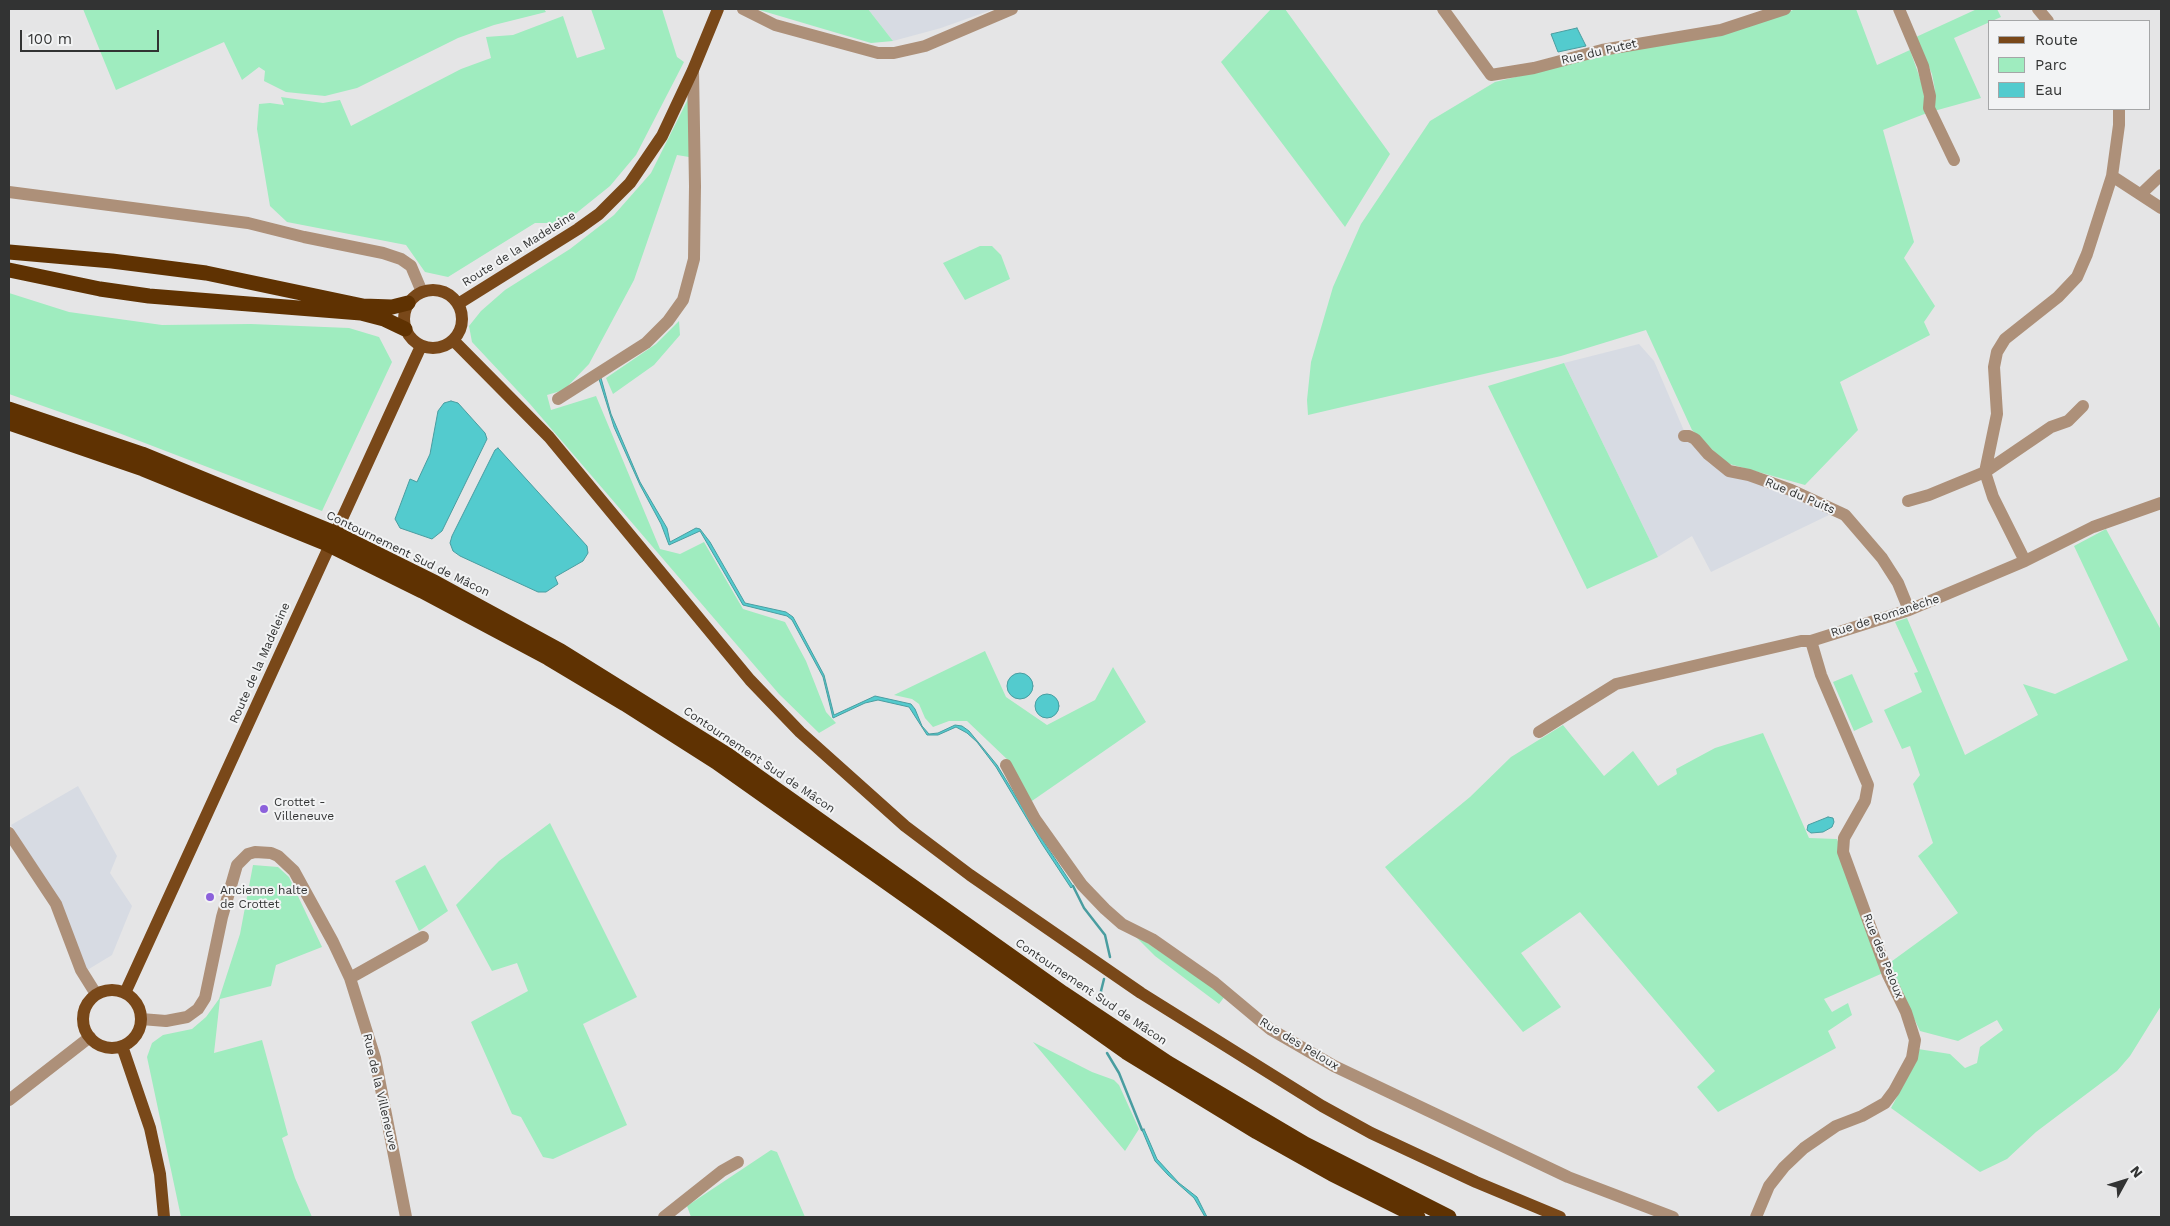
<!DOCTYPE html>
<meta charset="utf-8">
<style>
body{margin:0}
#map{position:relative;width:2170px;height:1226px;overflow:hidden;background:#e5e5e6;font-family:"Work Sans",sans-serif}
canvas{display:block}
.frame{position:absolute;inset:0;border:10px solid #323333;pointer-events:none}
.legend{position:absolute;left:1988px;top:20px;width:162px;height:90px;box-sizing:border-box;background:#f2f3f4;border:1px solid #a5a6a7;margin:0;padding:6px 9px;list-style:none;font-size:15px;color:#323333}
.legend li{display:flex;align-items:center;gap:10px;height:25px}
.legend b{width:25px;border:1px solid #a5a6a7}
.north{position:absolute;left:2100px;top:1156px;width:50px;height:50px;-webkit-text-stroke:4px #f2f3f4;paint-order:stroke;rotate:51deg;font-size:14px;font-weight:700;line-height:20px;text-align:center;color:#323333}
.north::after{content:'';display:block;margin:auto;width:18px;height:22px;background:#323333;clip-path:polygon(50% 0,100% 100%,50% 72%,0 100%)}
.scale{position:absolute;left:20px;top:30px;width:139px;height:22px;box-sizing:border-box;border:2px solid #323333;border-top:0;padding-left:6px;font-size:15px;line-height:18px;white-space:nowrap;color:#323333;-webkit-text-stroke:4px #f2f3f4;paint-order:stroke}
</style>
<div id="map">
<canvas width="2170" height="1226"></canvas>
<div class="frame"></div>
<ul class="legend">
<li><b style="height:6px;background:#794819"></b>Route</li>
<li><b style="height:14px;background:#9fecbf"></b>Parc</li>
<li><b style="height:14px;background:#53cbce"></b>Eau</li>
</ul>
<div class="north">N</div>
<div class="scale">100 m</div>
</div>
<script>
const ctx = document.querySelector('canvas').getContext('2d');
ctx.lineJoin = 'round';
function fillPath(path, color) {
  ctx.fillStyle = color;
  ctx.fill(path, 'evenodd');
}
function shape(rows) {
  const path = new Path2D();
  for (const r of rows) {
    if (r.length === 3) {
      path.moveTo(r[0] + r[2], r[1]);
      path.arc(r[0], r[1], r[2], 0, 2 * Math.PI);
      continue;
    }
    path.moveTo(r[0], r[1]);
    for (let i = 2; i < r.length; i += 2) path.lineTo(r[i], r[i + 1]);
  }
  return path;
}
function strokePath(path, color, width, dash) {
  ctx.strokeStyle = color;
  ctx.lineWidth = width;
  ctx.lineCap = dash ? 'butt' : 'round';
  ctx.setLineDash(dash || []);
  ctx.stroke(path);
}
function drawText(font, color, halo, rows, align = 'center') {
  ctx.font = font + ' "Work Sans",sans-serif';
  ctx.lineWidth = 4;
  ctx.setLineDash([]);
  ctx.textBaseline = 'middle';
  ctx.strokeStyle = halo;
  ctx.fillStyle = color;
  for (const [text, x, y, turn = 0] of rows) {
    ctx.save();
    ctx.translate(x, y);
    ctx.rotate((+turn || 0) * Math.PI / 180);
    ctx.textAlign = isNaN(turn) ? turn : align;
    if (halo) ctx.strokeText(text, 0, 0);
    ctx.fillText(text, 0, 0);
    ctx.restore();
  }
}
fillPath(shape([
 [868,9,994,9,941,28,893,41],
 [1639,344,1654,361,1688,440,1710,464,1739,477,1779,489,1833,513,1711,572,1692,536,1658,557,1564,363],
 [78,786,117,856,110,873,132,906,112,955,84,972,58,899,11,825]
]), '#d7dbe3');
fillPath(shape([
 [83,9,544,9,546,12,494,25,458,38,357,88,325,96,286,92,264,81,265,71,259,67,242,80,224,42,116,90],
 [591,9,662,9,677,57,684,62,636,155,610,186,564,223,535,223,448,277,425,272,406,245,287,222,270,206,257,129,259,104,270,103,284,105,281,97,323,103,340,100,351,126,461,69,491,58,486,37,513,35,563,16,577,58,605,49],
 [756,9,868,9,893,41,871,43],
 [1271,9,1285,9,1390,154,1345,227,1221,62],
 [1796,9,1856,9,1877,65,1910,50,1922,84,1927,113,1883,130,1914,242,1904,258,1935,306,1924,322,1930,335,1840,382,1858,430,1805,485,1726,463,1692,430,1646,330,1561,356,1308,415,1307,400,1311,362,1333,287,1361,224,1430,121,1495,82,1613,53,1720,36],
 [1977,9,1997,9,2001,17,1954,38,1981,98,1934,111,1935,90,1932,74,1916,37],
 [689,97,689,157,677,155,634,280,589,364,564,390,547,395,551,410,596,396,660,549,680,554,704,542,743,609,785,622,806,661,826,712,836,723,819,733,779,694,530,404,472,342,469,326,481,311,505,290,570,249,614,215,651,173],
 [980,246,992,246,1001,255,1010,279,965,300,943,263],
 [9,293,69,312,162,325,251,324,349,328,379,337,392,362,322,511,111,430,9,394],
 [679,321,680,335,654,365,613,394,606,378,656,344],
 [1564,363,1658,557,1587,589,1488,386],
 [2106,529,2161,630,2161,1006,2130,1056,2117,1071,2036,1132,2007,1159,1980,1172,1891,1108,1918,1058,1918,1049,1950,1054,1965,1068,1977,1063,1980,1047,2003,1030,1997,1020,1958,1041,1920,1031,1888,964,1958,913,1918,856,1933,843,1913,784,1920,775,1910,746,1902,749,1884,710,1922,692,1914,673,1918,672,1895,622,1907,618,1965,755,2038,715,2023,684,2055,694,2128,660,2074,546],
 [985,651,1006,697,1047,725,1095,700,1113,667,1146,722,1029,803,1010,762,967,721,949,721,933,727,925,718,919,704,912,699,894,695],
 [1852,674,1873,722,1854,731,1833,682],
 [1563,725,1604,776,1633,751,1658,786,1677,774,1676,769,1715,748,1763,733,1809,838,1837,839,1883,973,1824,999,1832,1012,1848,1003,1852,1015,1828,1031,1836,1048,1718,1112,1697,1087,1715,1071,1580,912,1521,953,1561,1007,1523,1032,1385,867,1470,797,1511,757],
 [550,823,637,997,583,1024,627,1125,553,1159,543,1157,521,1117,512,1114,471,1022,528,991,517,963,492,971,456,905,499,861],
 [253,865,278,867,289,877,322,947,276,965,271,986,220,999,214,1053,262,1040,288,1135,282,1138,295,1178,312,1217,181,1217,147,1057,152,1043,163,1035,192,1029,206,1017,219,999,240,934],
 [425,865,448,911,419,931,395,881],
 [1131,932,1225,996,1219,1004,1155,956],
 [1033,1042,1092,1072,1114,1080,1119,1085,1139,1129,1125,1151],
 [771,1150,777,1152,805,1217,691,1217,687,1206]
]), '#9fecbf');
const water = shape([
 [1577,28,1586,46,1558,52,1551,34,1577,28],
 [601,378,611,414,640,482,667,528,670,542,696,528,700,529,710,542,745,603,786,612,793,617,824,675,834,715,875,696,911,704,915,709,922,726,929,734,938,733,955,725,962,726,969,731,997,765,1040,836,1073,886,1071,888,1042,844,996,767,977,742,967,733,956,727,938,735,927,735,909,707,878,700,865,703,833,718,823,677,792,620,787,616,743,605,700,531,669,545,661,524,640,485,614,427,599,379,601,378],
 [451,401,458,403,485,433,487,439,442,531,432,539,400,528,395,519,410,479,417,482,430,454,438,411,444,403,451,401],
 [498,448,587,546,588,553,583,561,555,577,558,584,546,592,538,592,460,556,453,551,450,543,452,536,495,450,498,448],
 [1020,686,13],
 [1047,706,12],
 [1828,817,1833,818,1834,822,1832,827,1823,832,1811,833,1807,830,1808,825,1828,817],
 [1144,1129,1157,1159,1179,1183,1197,1197,1207,1217,1205,1217,1194,1198,1168,1175,1155,1161,1142,1130,1144,1129]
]);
fillPath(water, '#53cbce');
strokePath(water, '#499da0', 1);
strokePath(shape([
 [1073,886,1084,908,1105,935,1110,957],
 [1103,1005,1101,991,1104,979],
 [1107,1053,1119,1073,1142,1130]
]), '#499da0', 2.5);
strokePath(shape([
 [743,9,775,25,878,53,894,53,925,46,1012,9],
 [1443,9,1491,75,1534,68,1602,50,1721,30,1785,9],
 [1899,9,1923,66,1930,96,1929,108,1954,160],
 [2038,9,2048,21],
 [2112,176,2161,208],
 [9,192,248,223,304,237,383,253,401,259,411,266,422,292],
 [2141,194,2161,175],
 [558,399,646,343,668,321,683,300,694,259,695,186,693,70],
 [1684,436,1689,436,1695,439,1708,454,1729,471,1749,475,1791,490,1845,515,1882,558,1898,583,1909,610],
 [1908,501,1929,495,1985,472,2051,427,2068,421,2083,406],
 [2025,561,1993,497,1985,472,1997,414,1994,367,1997,352,2005,339,2058,297,2077,277,2087,254,2112,176,2119,125,2119,109],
 [1539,732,1616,684,1801,641,1811,641,1909,610,2025,561,2093,527,2161,503],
 [1006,765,1035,819,1082,885,1105,909,1122,924,1152,939,1215,983,1270,1029,1334,1066,1568,1177,1673,1217],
 [9,833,56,904,81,970,96,994],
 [350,978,423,937],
 [141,1019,166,1021,187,1017,198,1009,205,998,222,917,237,865,248,854,255,852,271,853,278,856,294,871,333,942,350,978,375,1058,406,1217],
 [9,1100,90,1037],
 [664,1217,722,1171,738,1162],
 [1756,1217,1769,1186,1784,1167,1804,1148,1836,1126,1862,1116,1885,1103,1894,1091,1912,1058,1915,1040,1906,1012,1888,975,1843,852,1844,838,1865,801,1868,785,1821,675,1811,641]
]), '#ad9079', 12);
strokePath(shape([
 [433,319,29],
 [458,304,578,229,599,214,630,183,662,136,693,70,718,9],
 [453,340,549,437,750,680,800,732,905,826,970,875,1141,993,1322,1106,1371,1133,1476,1182,1560,1217],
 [112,1019,29],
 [125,993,421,346],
 [122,1046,150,1128,160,1174,164,1217]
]), '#794819', 12);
strokePath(shape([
 [9,252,112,261,206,273,363,306,392,307,408,303],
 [9,270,100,289,149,296,361,313,384,319,405,329],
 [9,409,142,454,337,534,436,583,561,651,728,755,1063,993,1168,1063,1305,1144,1449,1217],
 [9,423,143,469,325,543,422,591,548,658,625,704,716,762,1126,1052,1257,1132,1332,1174,1418,1217]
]), '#5f3202', 15);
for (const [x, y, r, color] of [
 [264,809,5,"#8c61db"],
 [210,897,5,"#8c61db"]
]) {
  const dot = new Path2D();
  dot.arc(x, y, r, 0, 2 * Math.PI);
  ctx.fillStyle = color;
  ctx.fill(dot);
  strokePath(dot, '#f2f3f4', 2);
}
drawText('12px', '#323333', '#f2f3f4', [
 ["Rue du Putet",1599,52,-13],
 ["Route de la Madeleine",519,249,-32],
 ["Rue du Puits",1800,496,23],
 ["Contournement Sud de Mâcon",408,554,26],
 ["Rue de Romanèche",1885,616,-18],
 ["Route de la Madeleine",260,663,-66],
 ["Contournement Sud de Mâcon",759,760,34],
 ["Rue des Peloux",1883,956,68],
 ["Contournement Sud de Mâcon",1091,992,34],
 ["Rue des Peloux",1299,1044,31],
 ["Rue de la Villeneuve",380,1092,77]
]);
drawText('12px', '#323333', '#f2f3f4', [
 ["Crottet -",274,802],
 ["Villeneuve",274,816],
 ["Ancienne halte",220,890],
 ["de Crottet",220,904]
], 'left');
</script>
